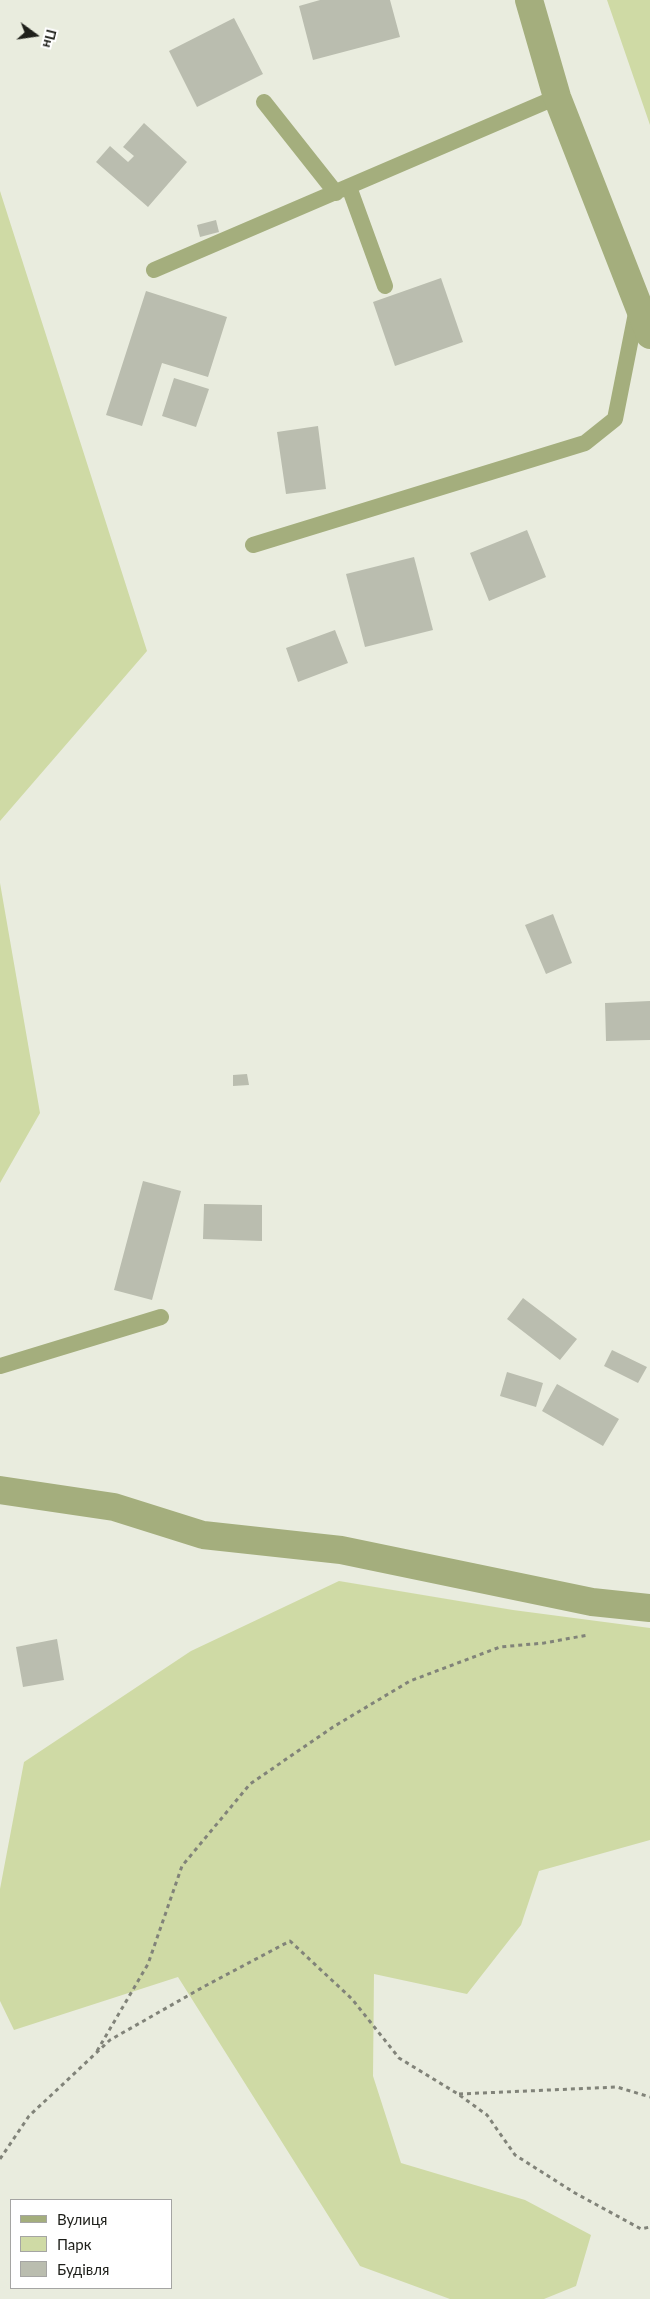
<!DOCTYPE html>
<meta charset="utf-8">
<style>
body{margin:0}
#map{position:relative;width:650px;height:2299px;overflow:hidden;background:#e9ecde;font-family:Lato,sans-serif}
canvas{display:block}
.legend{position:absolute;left:10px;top:2199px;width:162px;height:90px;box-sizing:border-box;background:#fff;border:1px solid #a5a5a3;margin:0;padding:6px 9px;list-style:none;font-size:15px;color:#1e1f1a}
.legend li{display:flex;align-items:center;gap:10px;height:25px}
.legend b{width:25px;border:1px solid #a5a5a3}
.north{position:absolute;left:10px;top:10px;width:50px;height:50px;-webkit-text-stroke:4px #fff;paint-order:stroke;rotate:104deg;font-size:14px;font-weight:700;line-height:20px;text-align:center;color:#1e1f1a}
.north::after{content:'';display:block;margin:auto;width:18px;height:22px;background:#1e1f1a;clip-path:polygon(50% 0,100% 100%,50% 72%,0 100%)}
</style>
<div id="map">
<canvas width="650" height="2299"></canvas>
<ul class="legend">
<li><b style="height:6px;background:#a4ae7d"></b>Вулиця</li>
<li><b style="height:14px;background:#cfdaa5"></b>Парк</li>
<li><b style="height:14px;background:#babdaf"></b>Будівля</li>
</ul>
<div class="north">Пн</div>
</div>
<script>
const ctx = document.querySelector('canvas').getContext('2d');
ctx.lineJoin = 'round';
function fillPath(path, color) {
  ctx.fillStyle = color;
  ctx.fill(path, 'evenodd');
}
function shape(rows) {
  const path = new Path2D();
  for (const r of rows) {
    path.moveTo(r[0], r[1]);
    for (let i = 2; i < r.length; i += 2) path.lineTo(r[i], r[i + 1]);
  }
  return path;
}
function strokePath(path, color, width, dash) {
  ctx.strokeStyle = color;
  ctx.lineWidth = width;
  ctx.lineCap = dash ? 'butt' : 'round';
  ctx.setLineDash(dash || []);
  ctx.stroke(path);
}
fillPath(shape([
 [607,0,650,0,650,125],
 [0,191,147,651,0,821],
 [0,883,40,1113,0,1183],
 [339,1581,513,1610,650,1628,650,1840,539,1871,521,1925,467,1994,374,1974,373,2076,401,2163,525,2200,591,2235,576,2286,544,2299,450,2299,360,2266,178,1977,14,2030,0,2001,0,1889,24,1762,191,1651]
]), '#cfdaa5');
fillPath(shape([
 [320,0,390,0,400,37,313,60,299,6],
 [234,18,263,74,197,107,169,51],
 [144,123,187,162,148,207,96,162,110,146,128,162,134,156,123,147],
 [216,220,219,232,200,237,197,225],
 [441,278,463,342,395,366,373,302],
 [146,291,227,317,208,377,162,363,142,426,106,415],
 [174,378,209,389,196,427,162,416],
 [318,426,326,489,286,494,277,432],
 [527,530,546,577,489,601,470,553],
 [414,557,433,630,365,647,346,574],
 [335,630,348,663,298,682,286,648],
 [553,914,572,963,546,974,525,925],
 [650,1001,650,1040,606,1041,605,1003],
 [247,1074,249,1085,233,1086,233,1075],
 [143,1181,181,1191,152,1300,114,1290],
 [204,1204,262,1205,262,1241,203,1239],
 [523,1298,577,1339,560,1360,507,1319],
 [612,1350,647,1367,638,1383,604,1366],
 [507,1372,543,1383,536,1407,500,1396],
 [557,1384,619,1419,603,1446,542,1411],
 [57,1639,64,1680,23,1687,16,1647]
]), '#babdaf');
strokePath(shape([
 [97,2051,148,1964,182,1866,250,1784,333,1727,410,1681,500,1647,544,1643,588,1635],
 [459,2094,617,2087,650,2097],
 [0,2159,29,2116,110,2040,205,1986,290,1941,352,1999,399,2058,458,2094,487,2115,515,2155,575,2193,641,2229,650,2227]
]), '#818379', 3, [4, 4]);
strokePath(shape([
 [264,102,336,193],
 [349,187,385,286],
 [154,270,557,97],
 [253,545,585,443,615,419,637,308],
 [0,1366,161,1317]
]), '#a4ae7d', 16);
strokePath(shape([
 [0,1490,114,1507,203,1535,341,1550,592,1602,650,1608]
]), '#a4ae7d', 28);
strokePath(shape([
 [529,0,557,97,650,335]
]), '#a4ae7d', 28);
</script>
